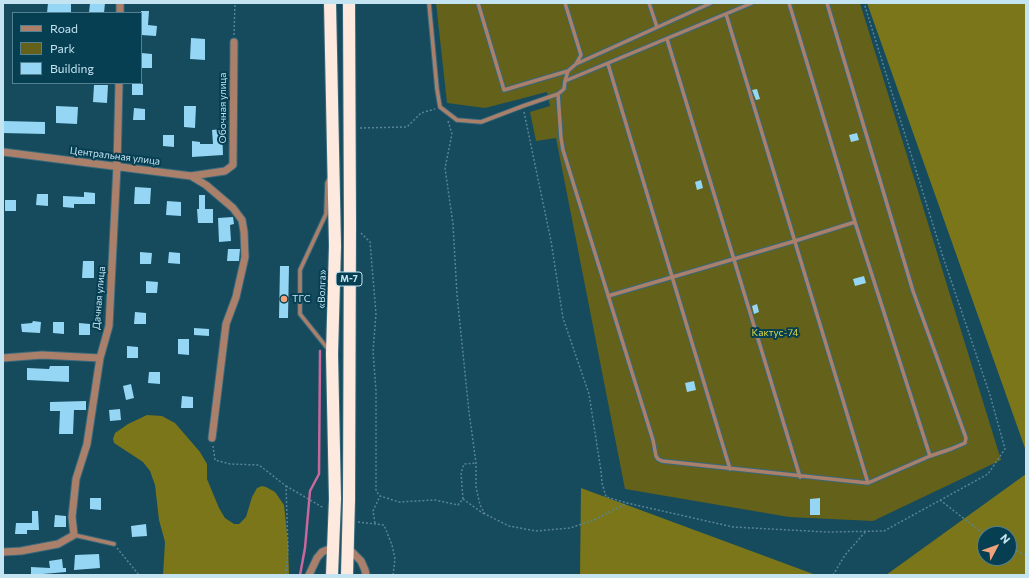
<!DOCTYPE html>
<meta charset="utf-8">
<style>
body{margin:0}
#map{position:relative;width:1029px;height:578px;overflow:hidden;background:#164a5d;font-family:Commissioner,sans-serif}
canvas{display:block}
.frame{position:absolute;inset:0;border:4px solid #c4e4f2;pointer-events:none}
.legend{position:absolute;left:12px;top:12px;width:130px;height:72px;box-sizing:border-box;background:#073f52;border:1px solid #538192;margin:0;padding:5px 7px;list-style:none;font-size:12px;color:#c4e4f2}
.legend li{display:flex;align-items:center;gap:8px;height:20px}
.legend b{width:20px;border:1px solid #538192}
.north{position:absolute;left:977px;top:526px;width:40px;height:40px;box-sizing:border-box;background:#073f52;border:1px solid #538192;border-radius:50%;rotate:49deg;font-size:11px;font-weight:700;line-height:16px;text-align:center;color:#c4e4f2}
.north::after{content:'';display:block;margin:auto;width:14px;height:18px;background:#f0a27a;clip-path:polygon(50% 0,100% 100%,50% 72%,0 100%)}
</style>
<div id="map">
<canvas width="1029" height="578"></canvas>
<div class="frame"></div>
<ul class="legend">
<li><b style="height:5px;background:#ab806b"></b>Road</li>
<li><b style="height:11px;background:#63611a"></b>Park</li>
<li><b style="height:11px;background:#94d6f3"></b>Building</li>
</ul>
<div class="north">N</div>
</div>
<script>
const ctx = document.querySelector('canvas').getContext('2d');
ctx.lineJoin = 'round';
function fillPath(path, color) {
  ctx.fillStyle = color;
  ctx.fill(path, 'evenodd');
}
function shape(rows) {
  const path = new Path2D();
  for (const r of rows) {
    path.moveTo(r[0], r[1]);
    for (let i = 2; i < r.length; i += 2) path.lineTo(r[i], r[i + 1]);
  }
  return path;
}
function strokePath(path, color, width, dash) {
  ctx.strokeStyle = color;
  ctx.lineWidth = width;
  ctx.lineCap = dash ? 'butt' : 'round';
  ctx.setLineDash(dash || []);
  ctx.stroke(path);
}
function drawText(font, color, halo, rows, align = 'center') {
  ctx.font = font + ' Commissioner,sans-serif';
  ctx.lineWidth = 4;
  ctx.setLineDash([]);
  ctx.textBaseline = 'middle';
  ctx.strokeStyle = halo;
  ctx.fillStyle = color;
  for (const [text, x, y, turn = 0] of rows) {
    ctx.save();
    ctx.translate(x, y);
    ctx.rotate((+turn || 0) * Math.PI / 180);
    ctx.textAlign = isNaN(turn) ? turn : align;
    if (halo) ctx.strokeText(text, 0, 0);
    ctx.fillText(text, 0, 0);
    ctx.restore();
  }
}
fillPath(shape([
 [436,3,860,3,1001,460,873,521,789,517,625,489,556,138,536,141,530,112,550,106,547,92,485,108,447,103]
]), '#63611a');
fillPath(shape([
 [867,3,1026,3,1026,451],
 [147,415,162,416,175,423,200,452,207,464,207,479,219,508,225,518,234,524,239,524,246,517,252,497,257,488,262,486,266,487,275,492,284,505,288,543,289,575,163,575,165,542,159,520,155,485,150,471,143,462,114,443,113,439,115,433,128,424],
 [1026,474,1026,575,886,575],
 [985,534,1009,534,1009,558,985,558],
 [581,488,816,575,580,575]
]), '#7a7619');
strokePath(shape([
 [300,575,305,548,310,491,319,474,320,351]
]), '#c8689d', 2.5);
fillPath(shape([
 [48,3,71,3,71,13,47,13],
 [90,3,105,3,104,13,89,13],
 [141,11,149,11,148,25,157,26,156,36,141,35],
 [191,38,205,39,205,60,190,59],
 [141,53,152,54,152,68,141,68],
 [132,84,143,84,143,95,132,95],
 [94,85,108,85,107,103,93,102],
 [757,89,760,99,756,100,752,90],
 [56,106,78,107,77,124,56,123],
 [184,106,196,106,195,128,184,127],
 [134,108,145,109,145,120,133,120],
 [3,121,45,122,45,134,3,133],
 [222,129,223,155,192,157,192,141,200,142,200,144,213,144,212,130],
 [857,133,859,140,851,142,849,135],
 [163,135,174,135,174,147,163,146],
 [701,180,703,188,697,190,695,182],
 [135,187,151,188,150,204,134,204],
 [84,192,95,193,95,204,74,204,74,208,63,207,63,196,84,197],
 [37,194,48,194,48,206,36,205],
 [199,195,205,195,205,209,213,209,213,223,198,223,197,209,199,209],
 [5,200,16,200,16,211,5,211],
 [167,201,181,202,181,216,166,215],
 [233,217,234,224,230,225,231,241,219,242,218,218],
 [228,249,240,249,239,261,227,261],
 [140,252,152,253,151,264,140,264],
 [169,252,180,253,180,264,168,263],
 [83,261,94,261,94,278,82,278],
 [280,266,289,266,288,318,279,318],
 [864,276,866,283,855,286,853,279],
 [146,281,158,282,157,293,146,293],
 [757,304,759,312,754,314,752,306],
 [135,312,146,313,146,324,134,324],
 [33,321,41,322,40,333,22,332,21,324,32,323],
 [53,322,64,322,64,334,53,333],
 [79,323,90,324,90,335,79,335],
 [194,328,209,329,209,336,194,335],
 [178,339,189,339,189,355,178,354],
 [127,346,138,347,138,358,127,358],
 [50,366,69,366,69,382,27,380,27,368,49,369],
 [149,372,160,372,160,384,148,383],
 [694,381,696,390,687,392,685,383],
 [131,384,134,398,126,400,123,386],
 [182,396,193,397,193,408,181,408],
 [86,401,86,410,74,410,73,434,59,434,60,411,50,411,50,402],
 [120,409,121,420,110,421,109,410],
 [90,498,101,498,101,510,90,509],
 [820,498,820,515,810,515,810,499],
 [32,511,38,511,39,530,27,530,27,534,15,534,16,523,32,523],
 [55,515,66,516,66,527,54,527],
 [146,524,147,536,132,537,131,526],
 [99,554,100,568,74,570,75,555],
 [62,559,63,568,66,568,66,572,31,575,31,567,50,568,49,561]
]), '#94d6f3');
const lane = shape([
 [429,3,437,89,440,107,457,120,481,122,523,106,558,94,564,89,565,81,568,71,576,64,711,3],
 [478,3,504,90,568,71],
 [565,3,581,55,576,64],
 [649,3,657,27],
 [789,3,855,222,930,456],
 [726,14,868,483],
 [667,39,800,477],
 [608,64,730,469],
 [565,81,752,3],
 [558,94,561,138,563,150,653,440,656,456,658,459,662,461,868,483,930,456,951,449,965,443,966,438,913,291,827,3],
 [608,296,795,241,855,222],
 [328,349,300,314,300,270,326,214,327,183,329,179],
 [74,535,114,544]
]);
const street = shape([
 [120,13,120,3],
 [3,152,191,176,225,171,233,165,234,42],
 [191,176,206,185,233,208,242,220,244,232,245,257,236,297,226,324,212,438],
 [3,358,42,355,100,358],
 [348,548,361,561,365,570,366,575],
 [3,552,21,551,58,544,74,535,72,517,76,479,87,444,100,358,109,326,117,166,119,83],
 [309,575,317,558,322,552,334,547]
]);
const highway = shape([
 [330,3,335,246,332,354,335,499,332,575],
 [347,575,349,500,350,223,349,3]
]);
strokePath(lane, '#39697b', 5.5);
strokePath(street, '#39697b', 9);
strokePath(highway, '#39697b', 14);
strokePath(shape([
 [234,35,235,3],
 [524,112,551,241,563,318,589,394,601,471,602,483,606,497,627,503,733,527,827,532,884,531,988,474,1005,449,990,395,943,257,864,3],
 [448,121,452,134,445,168,453,224,457,295,469,412,476,463,476,487,480,505,485,514,509,526,536,531,570,528,594,520,627,503],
 [360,128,407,127,421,113,435,109],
 [361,233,370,242,376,314,373,351,376,391,376,491,380,496,399,502,435,500,458,505,463,499,461,473,464,464,476,463],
 [213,446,215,460,230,464,259,465,286,486,288,549,286,575],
 [286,486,324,508],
 [463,499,484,514],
 [940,500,985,535],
 [358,522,384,525,392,545,395,559,393,575],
 [375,523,373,511,380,496],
 [117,548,139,575],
 [1009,548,1026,555],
 [833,575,845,555,866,531]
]), '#588495', 1.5, [2, 2]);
strokePath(lane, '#ab806b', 3.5);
strokePath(street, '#ab806b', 7);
strokePath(highway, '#fee9df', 12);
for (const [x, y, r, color] of [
 [284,299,4,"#f0a27a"]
]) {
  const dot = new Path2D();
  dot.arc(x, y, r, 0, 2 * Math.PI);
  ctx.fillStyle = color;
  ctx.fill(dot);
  strokePath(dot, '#073f52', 1.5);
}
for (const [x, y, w] of [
 [349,279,26]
]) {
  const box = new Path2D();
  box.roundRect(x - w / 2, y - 7, w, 14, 3);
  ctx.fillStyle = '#073f52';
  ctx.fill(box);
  strokePath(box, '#c4e4f2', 1);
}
drawText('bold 9px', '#c4e4f2', null, [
 ["М-7",349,279]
]);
drawText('10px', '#c4e4f2', '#073f52', [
 ["Обочная улица",223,108,-90],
 ["Центральная улица",115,156,7],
 ["«Волга»",322,289,-88],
 ["Дачная улица",99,298,-85]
]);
drawText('10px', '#c4e4f2', '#073f52', [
 ["ТГС",292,299]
], 'left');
drawText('10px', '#dfda40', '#073f52', [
 ["Кактус-74",775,333]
]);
</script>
